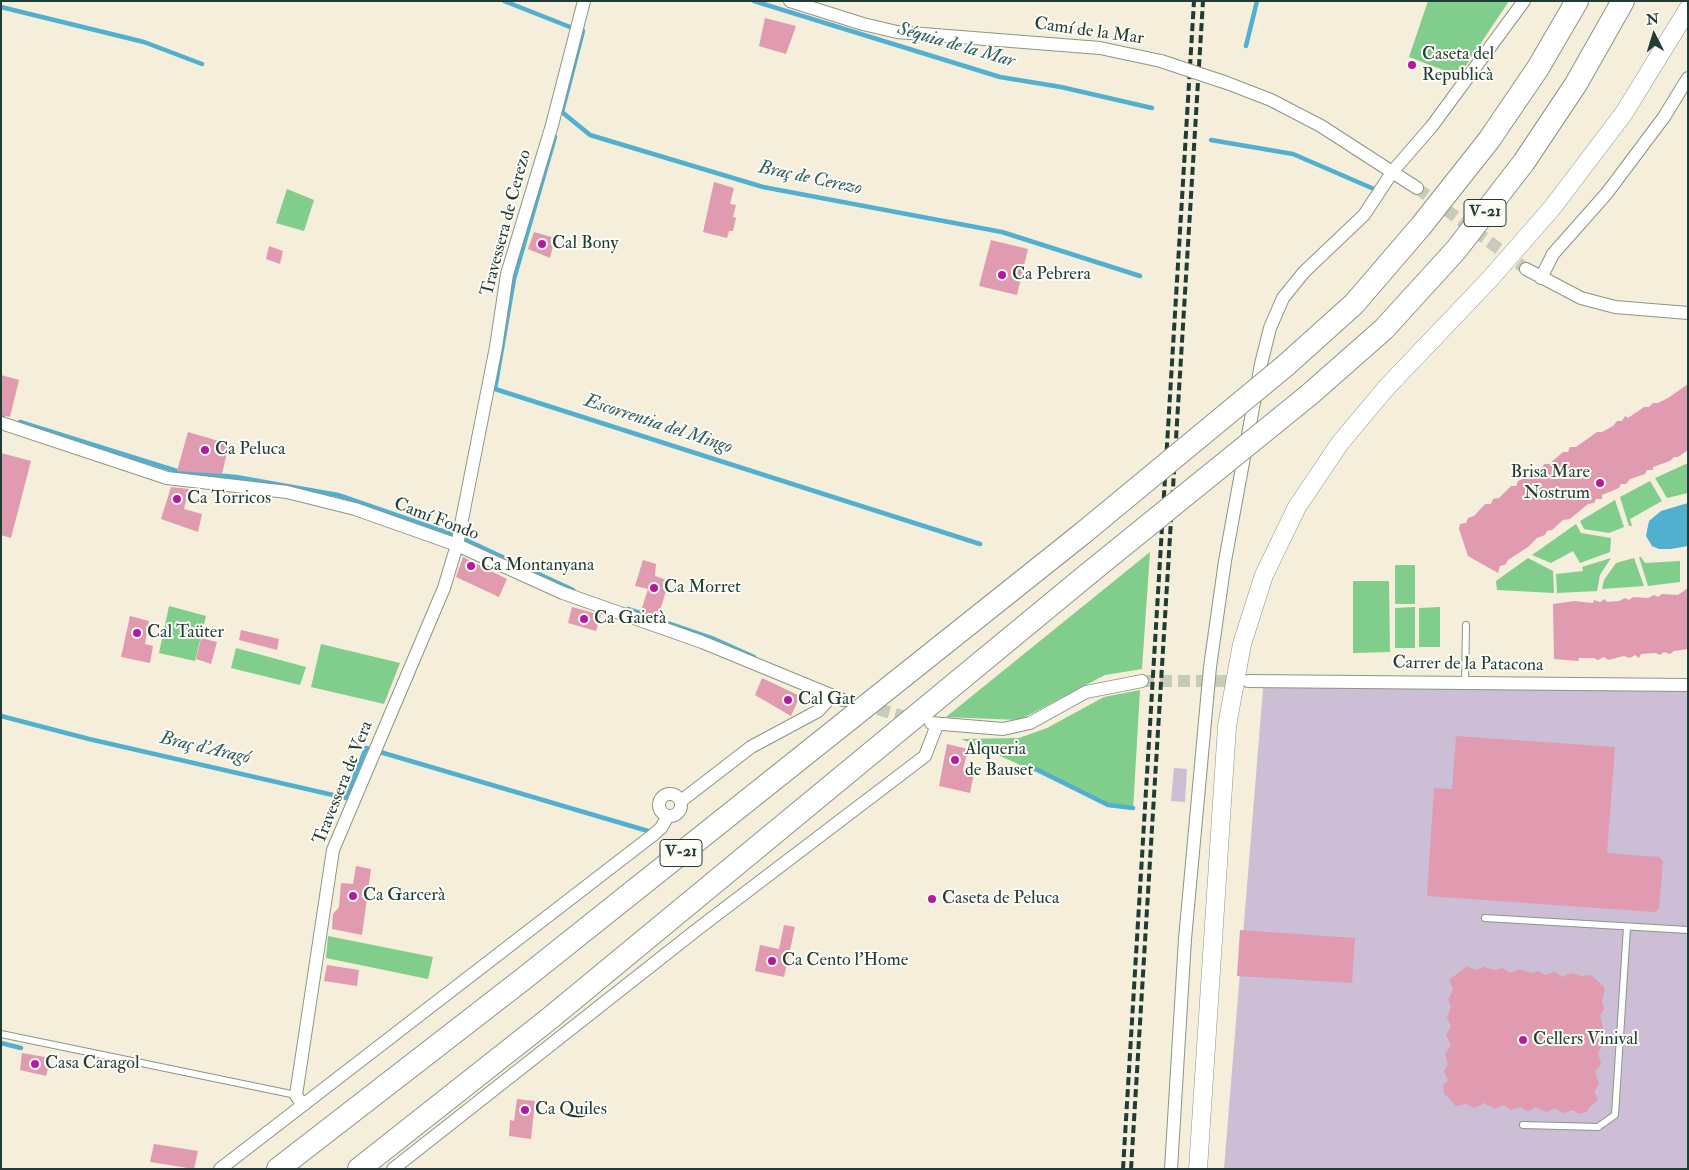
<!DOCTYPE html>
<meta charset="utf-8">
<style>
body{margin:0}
#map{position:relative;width:1689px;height:1170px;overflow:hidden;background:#f4eeda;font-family:"IM FELL Double Pica",serif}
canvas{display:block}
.frame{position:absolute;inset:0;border:2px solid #1f3d34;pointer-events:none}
.north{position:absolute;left:1629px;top:10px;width:50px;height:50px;-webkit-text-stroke:4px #fdfcf7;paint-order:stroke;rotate:355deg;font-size:14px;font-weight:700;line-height:20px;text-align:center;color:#1f3d34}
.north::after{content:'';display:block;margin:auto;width:18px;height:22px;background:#1f3d34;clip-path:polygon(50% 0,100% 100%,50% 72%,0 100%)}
</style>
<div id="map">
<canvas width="1689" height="1170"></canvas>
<div class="frame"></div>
<div class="north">N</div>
</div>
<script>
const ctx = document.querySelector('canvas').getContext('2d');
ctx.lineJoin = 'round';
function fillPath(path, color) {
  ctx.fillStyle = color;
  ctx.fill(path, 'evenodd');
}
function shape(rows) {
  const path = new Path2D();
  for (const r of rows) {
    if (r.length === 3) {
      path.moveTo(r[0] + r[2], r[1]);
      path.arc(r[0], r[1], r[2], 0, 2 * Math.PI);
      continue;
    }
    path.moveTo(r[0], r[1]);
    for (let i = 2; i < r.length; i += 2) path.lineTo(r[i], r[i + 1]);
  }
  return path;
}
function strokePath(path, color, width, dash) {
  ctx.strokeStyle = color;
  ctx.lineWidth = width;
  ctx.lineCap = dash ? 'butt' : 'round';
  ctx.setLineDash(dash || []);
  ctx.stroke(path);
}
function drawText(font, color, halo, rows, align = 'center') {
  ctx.font = font + ' "IM FELL Double Pica",serif';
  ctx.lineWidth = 4;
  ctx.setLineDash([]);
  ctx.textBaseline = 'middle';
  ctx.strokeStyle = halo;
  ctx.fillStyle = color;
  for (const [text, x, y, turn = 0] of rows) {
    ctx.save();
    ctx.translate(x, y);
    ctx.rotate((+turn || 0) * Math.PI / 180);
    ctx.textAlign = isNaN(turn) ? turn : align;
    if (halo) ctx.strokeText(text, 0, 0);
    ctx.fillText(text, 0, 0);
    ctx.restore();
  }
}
fillPath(shape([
 [1264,677,1688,685,1688,1169,1224,1169],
 [1174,768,1187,769,1185,802,1171,801]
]), '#ccbed4');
fillPath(shape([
 [1428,1,1509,1,1459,76,1409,57],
 [287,189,314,200,304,231,276,223],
 [1688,463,1688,493,1667,498,1655,478],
 [1650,481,1662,501,1630,519,1632,526,1629,526,1620,497],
 [1615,500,1624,527,1609,533,1584,529,1580,521],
 [1576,524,1581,533,1611,538,1610,552,1580,563,1573,551,1551,563,1532,555],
 [1150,552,1142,669,1105,675,1019,720,946,717],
 [1639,557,1641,557,1645,563,1680,561,1680,582,1648,586],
 [1528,558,1553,571,1554,593,1497,590,1496,581],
 [1611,558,1600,575,1597,591,1557,593,1556,574,1583,571,1582,567],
 [1634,558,1644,586,1602,589,1604,580,1616,563],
 [1395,565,1415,565,1415,604,1395,604],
 [1353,581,1389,581,1390,652,1353,653],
 [169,606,206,616,195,661,159,653],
 [1415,607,1415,648,1395,648,1395,608],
 [1440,607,1440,647,1419,647,1419,608],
 [321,644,400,663,384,704,311,687],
 [236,648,306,667,300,685,231,668],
 [1140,690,1133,810,1107,806,1034,771,961,739,1019,738,1047,728,1104,697],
 [328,936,433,957,428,979,326,958]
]), '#81cd8b');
fillPath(shape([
 [1688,503,1688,546,1671,549,1659,549,1652,546,1646,536,1649,521,1661,511]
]), '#51afcf');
strokePath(shape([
 [504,1,570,27],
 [754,1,1000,77,1061,87,1152,108],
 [1,7,144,42,202,64],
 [583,31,562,112,590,135,763,187,1002,232,1140,276],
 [1246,46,1257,1],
 [555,137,514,279,495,389,980,544],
 [1211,140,1293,154,1374,189],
 [1,416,3,416],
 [20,422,180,472,236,477,338,495,451,534],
 [466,540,573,590],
 [628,609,654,618],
 [667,623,714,639,754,657],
 [1,716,89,739,346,798,366,748,370,749],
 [380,752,648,831],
 [1036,769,1108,805,1133,808],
 [1,1043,21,1048]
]), '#51afcf', 4.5);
fillPath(shape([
 [765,18,796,26,786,54,759,46],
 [714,182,734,188,730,204,736,205,733,217,736,218,733,231,729,231,727,238,703,232],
 [534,232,555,238,550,258,528,249],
 [991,240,1028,249,1017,295,979,286],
 [269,246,283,251,280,264,266,259],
 [1,375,19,380,10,417,1,415],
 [1688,384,1688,450,1678,457,1674,457,1670,461,1653,467,1653,470,1647,470,1645,474,1630,479,1626,484,1621,484,1619,488,1602,495,1602,499,1596,499,1594,503,1588,504,1570,519,1563,520,1552,530,1547,531,1545,535,1537,538,1528,547,1508,560,1505,565,1500,566,1498,573,1468,556,1459,529,1460,524,1466,523,1468,518,1474,516,1485,504,1491,504,1493,499,1499,498,1511,486,1516,486,1518,481,1533,474,1536,468,1542,468,1544,464,1549,464,1563,452,1568,452,1570,447,1576,447,1597,432,1602,432,1613,426,1617,421,1622,421,1625,416,1628,418,1644,407,1649,407,1653,403,1658,403,1668,398],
 [188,432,229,444,222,474,177,471],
 [1,453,31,461,11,538,1,535],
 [171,487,189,489,184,509,202,514,198,532,161,519],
 [463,557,507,579,499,597,456,577],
 [643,560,656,564,655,576,669,581,658,617,641,611,648,589,635,586],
 [1688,588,1688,649,1674,651,1670,654,1664,652,1660,655,1655,653,1641,654,1639,658,1635,655,1630,658,1624,656,1608,660,1604,657,1598,660,1594,658,1579,658,1578,661,1554,659,1553,604,1574,601,1593,603,1594,600,1600,602,1605,599,1607,602,1619,601,1625,598,1629,600,1633,597,1648,598,1654,595,1658,597,1662,594,1678,595],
 [572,607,601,615,596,631,568,623],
 [130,616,149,621,145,644,153,646,150,663,121,657],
 [241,630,279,639,277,650,239,640],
 [201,638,217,642,211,664,196,659],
 [762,678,800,696,791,716,755,695],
 [1456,736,1615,747,1607,853,1659,857,1663,861,1659,909,1655,912,1427,896,1434,788,1452,789],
 [947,744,968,749,963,770,974,773,970,793,939,786],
 [356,866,371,869,362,935,332,929,333,914,339,907,341,883,353,884],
 [784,925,795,927,784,977,755,971,760,945,779,949],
 [1240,930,1355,938,1352,983,1237,976],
 [327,965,359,970,357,986,324,981],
 [1467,966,1475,970,1484,967,1495,970,1502,968,1510,973,1519,969,1531,973,1538,971,1545,975,1555,972,1562,977,1571,973,1581,976,1591,975,1603,986,1605,990,1602,1000,1604,1009,1600,1016,1603,1027,1599,1034,1602,1046,1598,1053,1601,1064,1595,1072,1599,1083,1594,1092,1598,1100,1589,1107,1587,1112,1579,1114,1573,1110,1563,1113,1555,1108,1547,1112,1535,1107,1530,1111,1526,1111,1521,1107,1511,1110,1503,1105,1495,1109,1484,1103,1475,1108,1466,1104,1456,1106,1444,1093,1443,1085,1448,1080,1444,1071,1448,1064,1445,1054,1451,1045,1446,1035,1451,1026,1447,1018,1451,1007,1448,1000,1453,989,1449,980],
 [22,1053,51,1058,46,1076,20,1070],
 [517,1099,535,1101,531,1139,509,1136,510,1120,514,1121],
 [154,1144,198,1151,194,1169,150,1162]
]), '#e09bb1');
strokePath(shape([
 [1417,188,1526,269],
 [1142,681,1243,681],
 [843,700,914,719]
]), '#c9cbb9', 12, [12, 6]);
const lane = shape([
 [1465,683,1466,625],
 [1485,918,1688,930],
 [1,1034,296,1095],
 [1523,1125,1598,1127,1615,1115,1627,927]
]);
const street = shape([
 [790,1,863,24,897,32,1100,48,1161,61],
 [1227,83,1271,100,1321,126,1417,188],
 [1526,269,1581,298,1615,307,1688,313],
 [1541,278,1553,254,1607,193,1664,117,1688,78],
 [1,423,167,478,287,492,355,509,457,545,563,593,702,642,843,700],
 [1248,681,1688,685],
 [931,723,1003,729,1030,723,1086,692,1142,681],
 [670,805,11],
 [681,801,751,747,818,711,832,696],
 [302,1104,296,1095,333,850,444,588,457,545,496,347,507,274,552,125,584,1],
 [220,1169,653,835,661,828,668,816],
 [393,1169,699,928,925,756,937,725],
 [1171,1169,1185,939,1210,667,1225,561,1261,364,1270,328,1283,298,1304,272,1364,215,1393,171,1432,126,1524,1]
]);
const secondary = shape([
 [1198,1169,1227,726,1242,644,1264,575,1297,507,1340,443,1387,387,1489,280,1552,208,1624,113,1688,9]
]);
const highway = shape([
 [1285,366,1354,304,1421,226,1489,140,1538,68,1577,1],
 [1309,395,1384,329,1456,250,1524,162,1576,84,1623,1],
 [278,1169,522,980,1083,533],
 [359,1169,549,1019,1088,574]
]);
strokePath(lane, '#8a9687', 8);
strokePath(street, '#8a9687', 14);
strokePath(secondary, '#8a9687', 19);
strokePath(highway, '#8a9687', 24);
strokePath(lane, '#fff', 6);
strokePath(street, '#fff', 12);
strokePath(secondary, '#fff', 18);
strokePath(highway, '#fff', 22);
strokePath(shape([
 [1123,1169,1194,1],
 [1131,1169,1203,1]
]), '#1f3d34', 4, [8, 4]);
const streetBridge = shape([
 [1161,61,1227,83]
]);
const highwayBridge = shape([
 [1083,533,1285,366],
 [1088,574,1309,395]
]);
strokePath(streetBridge, '#8a9687', 14, []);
strokePath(highwayBridge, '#8a9687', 24, []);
strokePath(streetBridge, '#fff', 12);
strokePath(highwayBridge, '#fff', 22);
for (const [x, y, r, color] of [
 [1412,65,5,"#b5179e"],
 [542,244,5,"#b5179e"],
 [1002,275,5,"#b5179e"],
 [205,450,5,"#b5179e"],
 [1600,483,5,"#b5179e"],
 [177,499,5,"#b5179e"],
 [471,566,5,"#b5179e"],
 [654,588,5,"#b5179e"],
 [584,619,5,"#b5179e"],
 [137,633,5,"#b5179e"],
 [788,700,5,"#b5179e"],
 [955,760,5,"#b5179e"],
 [353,896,5,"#b5179e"],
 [932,899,5,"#b5179e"],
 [772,961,5,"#b5179e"],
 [1523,1040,5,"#b5179e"],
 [35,1064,5,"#b5179e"],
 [525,1110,5,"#b5179e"]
]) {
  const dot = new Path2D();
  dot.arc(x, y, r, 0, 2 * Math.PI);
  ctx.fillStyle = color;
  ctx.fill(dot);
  strokePath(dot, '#fdfcf7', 2);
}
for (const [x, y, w] of [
 [1485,213,42],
 [681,853,42]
]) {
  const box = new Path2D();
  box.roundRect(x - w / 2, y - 13.5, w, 27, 4);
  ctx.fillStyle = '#fdfcf7';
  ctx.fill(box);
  strokePath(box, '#1f3d34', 1);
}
drawText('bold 16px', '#1f3d34', null, [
 ["V-21",1485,213],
 ["V-21",681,853]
]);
drawText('18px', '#1f3d34', '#fdfcf7', [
 ["Camí de la Mar",1089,32,8],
 ["Travessera de Cerezo",507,223,-75],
 ["Camí Fondo",436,520,21],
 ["Carrer de la Patacona",1468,665,1],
 ["Travessera de Vera",344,783,-68]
]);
drawText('18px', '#1f3d34', '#fdfcf7', [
 ["Caseta del",1422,55],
 ["Republicà",1422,76],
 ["Cal Bony",552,244],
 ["Ca Pebrera",1012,275],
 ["Ca Peluca",215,450],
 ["Brisa Mare",1590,473,"right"],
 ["Nostrum",1590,494,"right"],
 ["Ca Torricos",187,499],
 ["Ca Montanyana",481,566],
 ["Ca Morret",664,588],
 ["Ca Gaietà",594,619],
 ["Cal Taüter",147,633],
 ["Cal Gat",798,700],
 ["Alqueria",965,750],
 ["de Bauset",965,771],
 ["Ca Garcerà",363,896],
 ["Caseta de Peluca",942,899],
 ["Ca Cento l'Home",782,961],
 ["Cellers Vinival",1533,1040],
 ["Casa Caragol",45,1064],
 ["Ca Quiles",535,1110]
], 'left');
drawText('italic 19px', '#2e5f62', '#fdfcf7', [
 ["Séquia de la Mar",956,46,16],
 ["Braç de Cerezo",810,179,12],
 ["Escorrentia del Mingo",658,425,18],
 ["Braç d'Aragó",205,749,13]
]);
</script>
